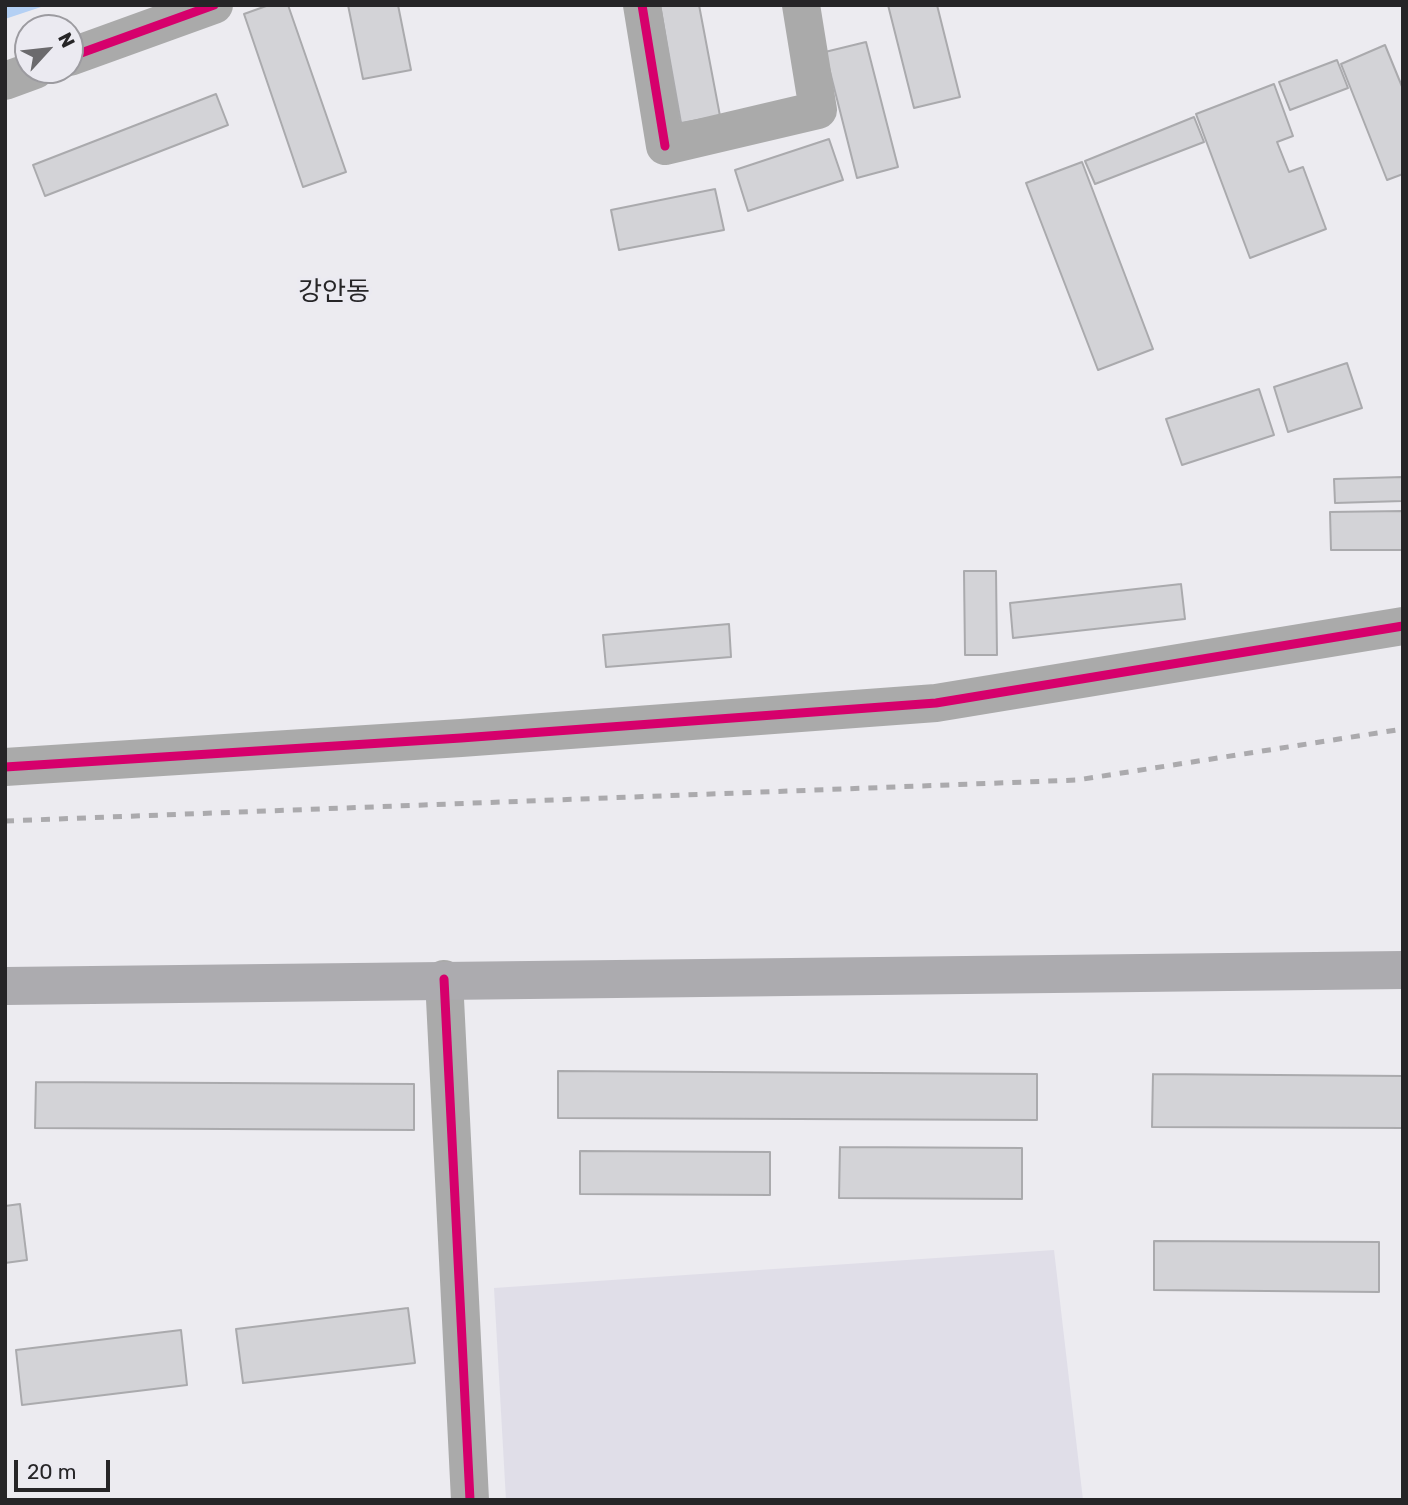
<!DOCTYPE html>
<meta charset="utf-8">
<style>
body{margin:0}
#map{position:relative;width:1408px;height:1505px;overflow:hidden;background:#ecebf0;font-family:Rubik,sans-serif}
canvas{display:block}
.frame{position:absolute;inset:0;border:7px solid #262527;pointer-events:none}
.north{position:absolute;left:14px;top:14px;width:70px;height:70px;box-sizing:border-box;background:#ebeaf1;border:2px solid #9c9ba0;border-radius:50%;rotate:63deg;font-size:19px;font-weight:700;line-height:28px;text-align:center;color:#262527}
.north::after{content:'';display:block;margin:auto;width:24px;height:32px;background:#6b6a6d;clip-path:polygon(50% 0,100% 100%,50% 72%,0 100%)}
.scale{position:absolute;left:14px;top:1460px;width:96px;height:32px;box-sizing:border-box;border:4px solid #262527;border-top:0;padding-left:9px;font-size:21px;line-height:24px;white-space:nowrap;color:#262527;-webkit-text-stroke:5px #ebeaf1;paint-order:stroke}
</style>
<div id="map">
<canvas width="1408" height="1505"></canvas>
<div class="frame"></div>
<div class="north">N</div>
<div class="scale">20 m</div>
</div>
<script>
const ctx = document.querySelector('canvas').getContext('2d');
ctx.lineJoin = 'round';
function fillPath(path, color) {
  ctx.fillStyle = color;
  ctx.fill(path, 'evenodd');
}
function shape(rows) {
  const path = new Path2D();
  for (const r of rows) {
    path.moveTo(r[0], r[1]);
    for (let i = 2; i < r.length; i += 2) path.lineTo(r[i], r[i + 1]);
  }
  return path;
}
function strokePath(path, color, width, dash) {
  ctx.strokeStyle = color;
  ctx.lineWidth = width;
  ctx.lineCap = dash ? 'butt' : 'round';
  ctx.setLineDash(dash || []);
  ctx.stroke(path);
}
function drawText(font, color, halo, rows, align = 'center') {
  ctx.font = font + ' Rubik,"Noto Sans KR",sans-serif';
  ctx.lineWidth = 7;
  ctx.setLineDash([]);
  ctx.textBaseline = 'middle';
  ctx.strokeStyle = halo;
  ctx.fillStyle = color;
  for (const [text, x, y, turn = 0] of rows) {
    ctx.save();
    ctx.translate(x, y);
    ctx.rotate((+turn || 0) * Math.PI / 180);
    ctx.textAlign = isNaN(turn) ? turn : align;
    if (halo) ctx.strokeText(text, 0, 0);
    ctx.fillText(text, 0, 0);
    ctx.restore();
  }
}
fillPath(shape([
 [1054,1250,1083,1500,506,1500,494,1288]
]), '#e0dee8');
fillPath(shape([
 [5,5,47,5,5,19]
]), '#b4d0f4');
const building = shape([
 [269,5,288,5,346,172,303,187,244,14,269,5],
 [348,5,398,5,411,70,363,79,348,5],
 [660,5,699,5,720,116,681,123,660,5],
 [888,5,937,5,960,97,914,108,888,5],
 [866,42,898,167,857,178,825,52,866,42],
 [1385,45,1403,89,1403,174,1387,180,1341,64,1385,45],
 [1337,60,1348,88,1290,110,1279,82,1337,60],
 [1274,84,1293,136,1277,142,1289,172,1303,167,1326,229,1250,258,1196,114,1274,84],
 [216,94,228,125,45,196,33,165,216,94],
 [1194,117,1204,142,1095,184,1085,161,1194,117],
 [829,139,843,180,748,211,735,170,829,139],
 [1082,162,1153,349,1098,370,1026,183,1082,162],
 [715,189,724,230,619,250,611,210,715,189],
 [1347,363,1362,408,1288,432,1274,387,1347,363],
 [1259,389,1274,435,1182,465,1166,419,1259,389],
 [1403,477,1403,501,1335,503,1334,479,1403,477],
 [1403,511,1403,550,1331,550,1330,512,1403,511],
 [964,571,996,571,997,655,965,655,964,571],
 [1181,584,1185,619,1013,638,1010,603,1181,584],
 [729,624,731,657,606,667,603,635,729,624],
 [558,1071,1037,1074,1037,1120,558,1118,558,1071],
 [1153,1074,1403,1076,1403,1128,1152,1127,1153,1074],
 [36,1082,414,1084,414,1130,35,1128,36,1082],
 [840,1147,1022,1148,1022,1199,839,1198,840,1147],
 [580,1151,770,1152,770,1195,580,1194,580,1151],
 [20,1204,27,1260,5,1263,5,1206,20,1204],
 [1154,1241,1379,1242,1379,1292,1154,1290,1154,1241],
 [408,1308,415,1363,243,1383,236,1329,408,1308],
 [181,1330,187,1385,22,1405,16,1350,181,1330]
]);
fillPath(building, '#d3d3d7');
strokePath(building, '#aaaaad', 2);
strokePath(shape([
 [642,5,665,146,818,110,801,5],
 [70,57,214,5],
 [5,81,35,70],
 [5,767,461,738,936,703,1403,626],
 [444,979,470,1500]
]), '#aaa', 38);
strokePath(shape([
 [5,986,1403,970]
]), '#acabaf', 38);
strokePath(shape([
 [5,821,1077,780,1403,729]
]), '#abaaad', 5, [9, 9]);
strokePath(shape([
 [642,5,665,146],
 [70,57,214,5],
 [5,767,461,738,936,703,1403,626],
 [444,979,470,1500]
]), '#d6006c', 9);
drawText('26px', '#262527', '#ebeaf1', [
 ["강안동",334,292]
]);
</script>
